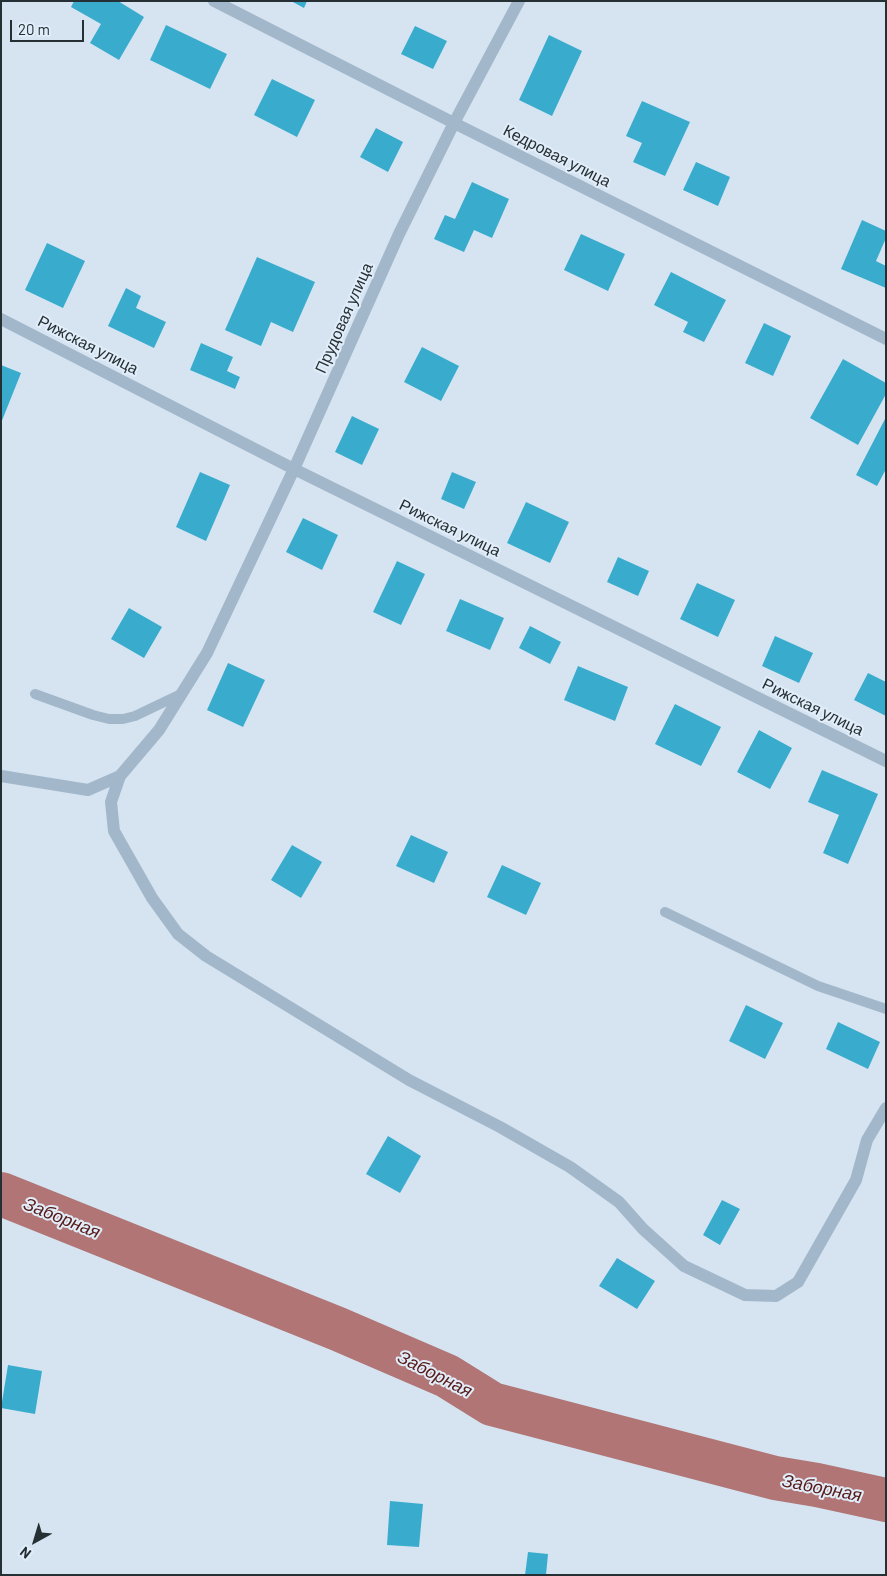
<!DOCTYPE html>
<meta charset="utf-8">
<style>
body{margin:0}
#map{position:relative;width:887px;height:1576px;overflow:hidden;background:#d6e4f2;font-family:Barlow,sans-serif}
canvas{display:block}
.frame{position:absolute;inset:0;border:2px solid #253034;pointer-events:none}
.north{position:absolute;left:10px;top:1516px;width:50px;height:50px;-webkit-text-stroke:4px #e2edfa;paint-order:stroke;rotate:219deg;font-size:14px;font-weight:700;line-height:20px;text-align:center;color:#253034}
.north::after{content:'';display:block;margin:auto;width:18px;height:22px;background:#253034;clip-path:polygon(50% 0,100% 100%,50% 72%,0 100%)}
.scale{position:absolute;left:10px;top:20px;width:74px;height:22px;box-sizing:border-box;border:2px solid #253034;border-top:0;padding-left:6px;font-size:15px;line-height:18px;white-space:nowrap;color:#253034;-webkit-text-stroke:4px #e2edfa;paint-order:stroke}
</style>
<div id="map">
<canvas width="887" height="1576"></canvas>
<div class="frame"></div>
<div class="north">N</div>
<div class="scale">20 m</div>
</div>
<script>
const ctx = document.querySelector('canvas').getContext('2d');
ctx.lineJoin = 'round';
function shape(rows) {
  const path = new Path2D();
  for (const r of rows) {
    path.moveTo(r[0], r[1]);
    for (let i = 2; i < r.length; i += 2) path.lineTo(r[i], r[i + 1]);
  }
  return path;
}
function strokePath(path, color, width, dash) {
  ctx.strokeStyle = color;
  ctx.lineWidth = width;
  ctx.lineCap = dash ? 'butt' : 'round';
  ctx.setLineDash(dash || []);
  ctx.stroke(path);
}
function fillPath(path, color) {
  ctx.fillStyle = color;
  ctx.fill(path, 'evenodd');
}
function drawText(font, color, halo, rows, align = 'center') {
  ctx.font = font + ' Barlow,sans-serif';
  ctx.lineWidth = 4;
  ctx.setLineDash([]);
  ctx.textBaseline = 'middle';
  ctx.strokeStyle = halo;
  ctx.fillStyle = color;
  for (const [text, x, y, turn = 0] of rows) {
    ctx.save();
    ctx.translate(x, y);
    ctx.rotate((+turn || 0) * Math.PI / 180);
    ctx.textAlign = isNaN(turn) ? turn : align;
    if (halo) ctx.strokeText(text, 0, 0);
    ctx.fillText(text, 0, 0);
    ctx.restore();
  }
}
strokePath(shape([
 [1,1194,338,1329,447,1376,492,1404,775,1478,817,1485,886,1500]
]), '#b07574', 44);
fillPath(shape([
 [74,1,118,1,144,17,119,60,90,43,101,24,71,7],
 [291,1,307,1,304,8],
 [166,25,227,54,210,89,150,60],
 [415,26,447,41,433,69,401,54],
 [549,35,582,51,552,116,519,100],
 [272,79,315,100,297,137,254,115],
 [642,101,690,122,665,176,633,162,642,143,626,136],
 [376,128,403,142,388,172,360,157],
 [696,162,730,177,718,206,683,190],
 [472,182,509,199,492,238,474,230,464,252,434,239,445,215,455,219],
 [862,220,886,231,886,238,876,261,886,266,886,288,841,269],
 [581,234,625,254,608,291,564,270],
 [47,243,85,261,63,308,25,290],
 [257,257,315,282,293,332,271,322,261,346,225,330],
 [671,272,726,300,704,342,683,332,688,322,654,305],
 [126,288,141,296,136,308,166,322,154,348,108,326],
 [764,323,791,336,773,376,745,363],
 [201,343,233,357,227,371,240,377,235,389,190,370],
 [422,347,459,366,441,401,404,382],
 [843,359,886,383,886,394,858,445,810,418],
 [1,365,21,373,1,423],
 [352,416,379,429,362,465,335,452],
 [886,417,886,469,877,486,856,475],
 [200,472,230,485,206,541,176,527],
 [452,472,476,482,464,509,441,499],
 [526,502,569,522,550,563,507,543],
 [303,518,338,535,322,570,286,552],
 [618,557,649,571,638,596,607,582],
 [397,561,425,574,401,625,373,612],
 [697,583,735,600,718,637,680,619],
 [460,599,504,618,490,650,446,631],
 [129,608,162,627,144,658,111,639],
 [530,626,561,642,550,664,519,648],
 [775,636,813,653,799,683,762,666],
 [228,663,265,680,243,727,207,710],
 [578,666,628,687,615,721,564,700],
 [868,673,886,682,886,716,854,700],
 [675,704,721,727,701,766,655,744],
 [759,730,792,748,770,789,737,772],
 [822,770,878,794,848,864,823,853,839,815,808,802],
 [411,835,448,852,434,883,396,866],
 [292,845,322,862,301,898,271,880],
 [502,865,541,883,526,915,487,897],
 [746,1005,783,1023,765,1059,729,1041],
 [838,1022,880,1042,868,1069,826,1049],
 [388,1136,421,1156,400,1193,366,1174],
 [722,1200,740,1209,720,1245,703,1235],
 [617,1258,655,1281,637,1309,599,1286],
 [8,1365,42,1371,35,1414,1,1408],
 [390,1501,423,1504,419,1547,387,1545],
 [528,1552,548,1554,546,1575,525,1575]
]), '#39accd');
strokePath(shape([
 [35,694,93,715,109,719,123,719,135,716,181,694],
 [665,912,818,986,886,1009]
]), '#a2b8ca', 10);
strokePath(shape([
 [214,1,454,123,886,339],
 [519,1,454,123,399,234,294,469,207,653,159,730,120,776,111,802,114,831,152,898,178,934,206,956,409,1080,500,1127,570,1167,619,1202,643,1229,684,1266,745,1295,776,1296,798,1282,856,1180,867,1140,886,1108],
 [1,319,294,469,886,761],
 [1,776,88,790,120,776]
]), '#a2b8ca', 12);
drawText('16px', '#253034', '#e2edfa', [
 ["Кедровая улица",557,156,27],
 ["Прудовая улица",344,318,-66],
 ["Рижская улица",88,345,27],
 ["Рижская улица",450,528,26],
 ["Рижская улица",813,707,26]
]);
drawText('italic 18px', '#571b18', '#e2edfa', [
 ["Заборная",62,1218,22],
 ["Заборная",435,1374,27],
 ["Заборная",822,1488,11]
]);
</script>
